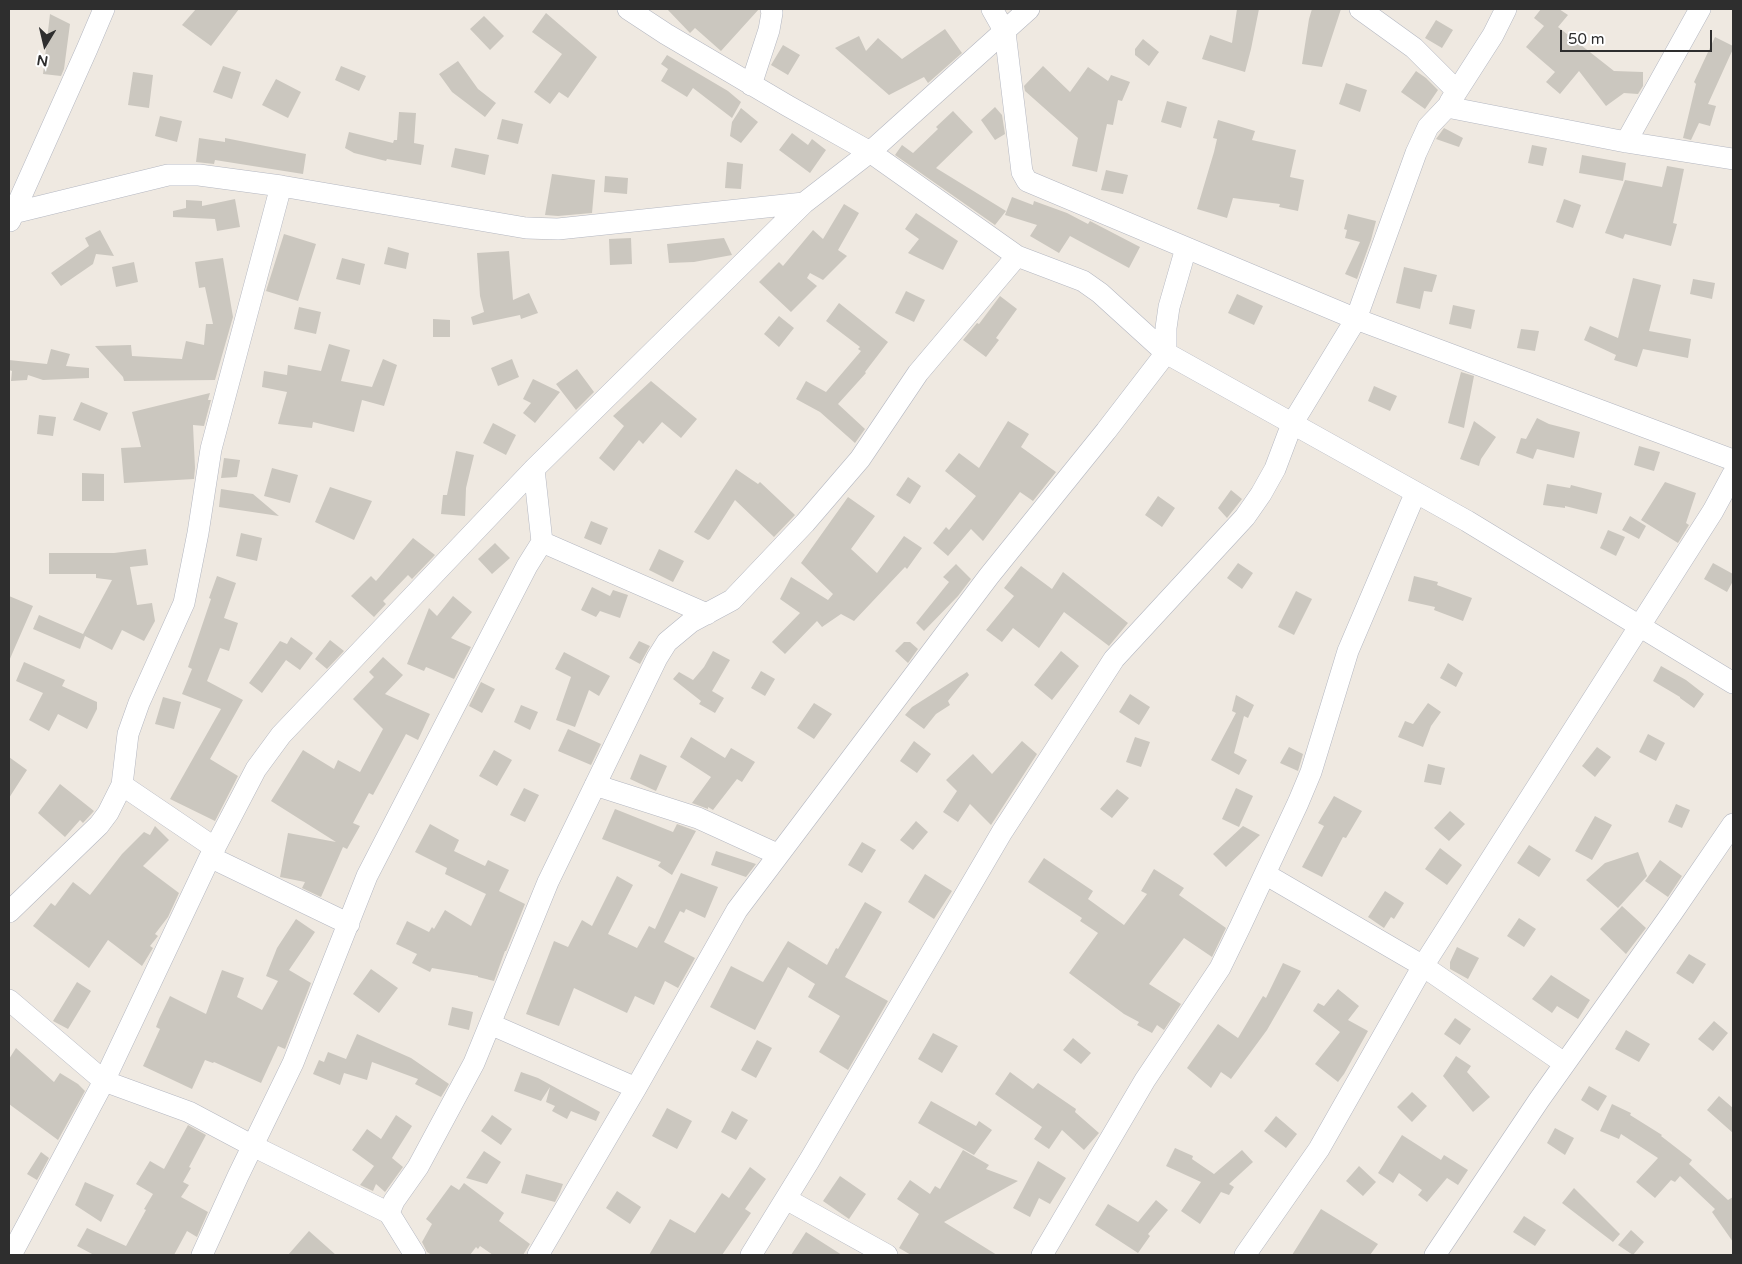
<!DOCTYPE html>
<style>
body{margin:0}
#map{position:relative;width:1742px;height:1264px;overflow:hidden;background:#efe9e1;font-family:"Varela Round",sans-serif}
canvas{display:block}
.frame{position:absolute;inset:0;border:10px solid #2e2e2e;pointer-events:none}
.north{position:absolute;left:20px;top:20px;width:50px;height:50px;-webkit-text-stroke:4px #fff;paint-order:stroke;rotate:189deg;font-size:14px;font-weight:700;line-height:20px;text-align:center;color:#2e2e2e}
.north::after{content:'';display:block;margin:auto;width:18px;height:22px;background:#2e2e2e;clip-path:polygon(50% 0,100% 100%,50% 72%,0 100%)}
.scale{position:absolute;left:1560px;top:30px;width:152px;height:22px;box-sizing:border-box;border:2px solid #2e2e2e;border-top:0;padding-left:6px;font-size:15px;line-height:18px;white-space:nowrap;color:#2e2e2e;-webkit-text-stroke:4px #fff;paint-order:stroke}
</style>
<div id="map">
<canvas width="1742" height="1264"></canvas>
<div class="frame"></div>
<div class="north">N</div>
<div class="scale">50 m</div>
</div>
<script>
const ctx = document.querySelector('canvas').getContext('2d');
ctx.lineJoin = 'round';
function fillPath(path, color) {
  ctx.fillStyle = color;
  ctx.fill(path, 'evenodd');
}
function shape(rows) {
  const path = new Path2D();
  for (const r of rows) {
    path.moveTo(r[0], r[1]);
    for (let i = 2; i < r.length; i += 2) path.lineTo(r[i], r[i + 1]);
  }
  return path;
}
function strokePath(path, color, width, dash) {
  ctx.strokeStyle = color;
  ctx.lineWidth = width;
  ctx.lineCap = dash ? 'butt' : 'round';
  ctx.setLineDash(dash || []);
  ctx.stroke(path);
}
fillPath(shape([
 [196,9,239,9,211,46,182,25],
 [667,9,759,9,721,51,695,28,690,33],
 [1237,9,1259,9,1251,49,1245,72,1202,59,1210,35,1232,43],
 [1312,9,1341,9,1322,67,1302,64,1309,19],
 [1541,9,1559,9,1568,15,1558,27,1614,71,1643,72,1643,86,1638,94,1624,93,1606,106,1579,71,1560,94,1546,82,1555,72,1526,47,1544,26,1534,18],
 [546,13,597,57,568,98,559,92,550,104,534,92,562,54,532,32],
 [50,14,70,24,64,69,61,76,43,74],
 [484,16,504,36,490,50,470,29],
 [1436,20,1453,30,1442,48,1425,38],
 [945,29,962,53,928,83,924,77,889,95,835,48,859,36,866,51,878,38,902,59],
 [1715,37,1733,46,1733,49,1708,104,1716,106,1710,126,1699,123,1691,140,1683,138,1696,84,1694,82],
 [1143,39,1159,52,1149,66,1135,55,1135,49],
 [783,45,800,55,788,75,771,65],
 [667,55,728,91,741,102,732,118,693,88,687,97,661,81,668,69,661,64],
 [458,61,478,89,496,103,485,117,452,92,439,74],
 [223,66,241,72,232,99,213,92],
 [341,66,366,76,359,91,335,80],
 [1043,66,1070,92,1088,67,1108,81,1111,75,1130,82,1122,101,1118,100,1113,125,1107,124,1097,172,1072,166,1078,138,1025,91,1024,86],
 [1416,71,1426,78,1438,90,1425,109,1401,92],
 [133,72,153,75,149,108,128,105],
 [276,79,301,92,288,118,262,105],
 [1346,83,1367,90,1360,112,1339,104],
 [1167,101,1187,107,1181,128,1161,122],
 [995,107,1002,115,1005,134,995,140,981,120],
 [741,108,758,122,741,143,730,136,732,122],
 [953,111,973,132,936,168,1006,211,995,225,895,155,902,145,913,153,938,129,936,127],
 [399,112,416,113,414,143,424,145,421,165,387,159,386,161,354,153,345,148,349,132,393,143,394,140,397,140],
 [160,116,182,121,177,142,155,136],
 [502,119,523,124,518,144,497,139],
 [1218,120,1255,131,1252,140,1296,150,1290,177,1304,180,1298,211,1279,207,1280,204,1233,198,1227,218,1197,209,1214,152,1217,139,1213,138],
 [1444,128,1463,138,1459,147,1436,139],
 [792,133,808,145,812,139,826,150,810,173,779,150],
 [199,138,225,142,225,138,306,154,303,174,215,160,214,164,196,162],
 [1532,145,1547,148,1543,166,1528,163],
 [455,148,489,155,485,175,451,167],
 [1582,155,1626,163,1623,181,1579,173],
 [727,162,743,164,741,189,725,188],
 [1667,166,1684,169,1673,223,1677,224,1671,246,1625,234,1623,239,1605,233,1625,180,1662,187],
 [1106,170,1128,175,1123,194,1101,190],
 [552,174,595,180,592,213,558,216,545,215],
 [605,176,628,178,627,194,604,192],
 [1012,197,1033,205,1034,201,1067,213,1088,224,1090,221,1140,247,1129,268,1070,236,1059,253,1030,236,1037,225,1005,215],
 [235,199,240,227,217,231,215,219,173,217,173,211,186,208,186,200,202,201,202,206],
 [1564,199,1581,205,1573,228,1556,222],
 [844,204,859,213,838,250,847,256,823,280,810,273,807,278,817,286,791,312,759,282,779,262,783,266,813,230,823,239],
 [916,213,958,241,943,270,908,253,919,239,905,229],
 [1348,214,1376,221,1371,240,1357,279,1345,274,1360,242,1345,238,1347,230,1344,229],
 [100,230,114,256,96,254,93,264,61,286,51,273,89,246,85,238],
 [284,234,316,244,298,301,266,291],
 [631,238,632,264,610,265,609,239],
 [724,238,732,255,694,262,669,263,667,244],
 [388,247,409,253,406,269,384,264],
 [509,251,513,300,529,293,538,313,521,319,520,315,473,325,471,317,484,312,480,296,477,253],
 [223,258,233,317,215,380,124,381,123,377,95,346,131,345,132,356,182,359,186,341,204,345,206,324,213,324,205,287,199,288,195,262],
 [342,258,365,264,360,285,336,279],
 [134,262,138,282,116,287,112,267],
 [1404,267,1437,275,1432,292,1424,291,1420,309,1396,303],
 [1633,278,1661,285,1649,331,1691,339,1688,358,1643,349,1637,367,1614,360,1616,355,1584,340,1590,326,1618,338],
 [1693,279,1715,283,1712,299,1690,294],
 [906,291,925,300,914,322,895,313],
 [1237,294,1263,306,1254,325,1228,313],
 [1000,296,1017,309,996,338,999,340,986,357,963,340,977,323,979,324],
 [839,303,888,342,865,372,866,373,838,404,865,429,855,443,820,412,796,399,806,381,826,392,861,351,858,349,860,347,826,321],
 [1453,305,1475,310,1471,329,1449,324],
 [299,307,321,312,316,334,294,329],
 [779,316,794,328,779,347,764,334],
 [433,319,450,320,450,337,433,337],
 [1521,329,1539,331,1535,351,1517,348],
 [329,344,350,350,341,381,372,387,383,359,397,365,384,406,362,400,354,432,313,422,312,428,278,424,287,392,262,387,264,371,287,375,288,365,321,371],
 [51,349,70,354,66,366,89,368,89,378,43,380,28,375,27,380,11,381,12,371,9,370,9,360,47,364],
 [512,359,519,377,498,386,491,368],
 [577,369,594,392,576,410,556,384],
 [1461,372,1474,376,1464,428,1448,423],
 [533,379,560,392,535,423,523,413,531,403,523,399],
 [651,381,697,419,681,438,662,422,643,444,639,440,614,471,599,458,624,426,613,416],
 [1374,386,1397,396,1390,411,1368,401],
 [210,393,208,400,211,400,204,426,193,425,195,468,194,479,124,483,121,448,141,447,132,412],
 [81,402,108,413,100,431,73,420],
 [39,415,56,417,53,436,37,434],
 [1537,418,1549,424,1580,432,1574,458,1537,449,1533,459,1516,453,1521,438,1526,439],
 [1008,421,1029,434,1021,447,1056,472,1033,501,1020,492,983,541,971,529,948,556,933,543,946,527,949,530,976,496,945,471,959,453,979,468],
 [1474,421,1496,437,1481,459,1479,466,1460,459],
 [493,423,516,435,506,455,483,443],
 [1639,446,1660,452,1654,471,1634,465],
 [456,451,474,455,466,488,465,516,441,514,443,495,447,495],
 [224,458,240,460,237,477,221,478],
 [272,468,298,475,290,503,264,496],
 [736,469,758,484,760,482,795,515,774,537,735,500,710,539,708,540,694,532],
 [82,473,104,474,104,501,82,501],
 [908,477,921,486,910,504,896,495],
 [1665,482,1696,493,1686,523,1689,525,1678,543,1641,520],
 [1547,484,1570,488,1571,485,1602,493,1597,514,1565,506,1565,508,1543,505],
 [330,487,372,501,354,540,315,522],
 [221,489,253,494,279,516,219,507],
 [1231,490,1242,499,1227,518,1218,508],
 [1158,496,1175,508,1162,527,1145,515],
 [848,497,875,516,851,549,877,573,904,536,922,548,907,569,905,567,854,621,841,614,822,627,817,621,785,654,772,642,800,613,780,599,791,577,828,600,833,594,801,563],
 [1630,516,1646,526,1639,539,1622,530],
 [591,521,608,528,601,545,584,538],
 [1608,530,1625,537,1616,556,1600,548],
 [241,533,262,538,257,561,236,556],
 [413,538,435,555,412,579,408,575,383,601,386,604,374,617,351,596,371,576,376,581],
 [495,543,510,558,492,574,478,559],
 [146,549,148,565,130,567,137,605,152,603,155,621,144,641,122,630,112,650,85,636,80,649,33,629,39,615,83,634,112,580,96,578,96,574,49,574,49,553,114,553],
 [659,549,684,561,673,582,649,570],
 [1238,563,1253,573,1242,589,1227,578],
 [1713,563,1733,574,1733,581,1727,592,1704,579],
 [956,564,971,579,958,596,924,631,916,623,949,582,943,577],
 [1021,566,1052,589,1063,572,1128,623,1109,646,1064,612,1039,648,1013,628,1002,642,986,630,1014,596,1004,588],
 [217,576,236,583,224,618,238,623,229,651,220,648,207,681,243,700,210,759,238,776,215,821,170,799,221,709,182,694,192,669,188,667,211,599,209,598],
 [1414,576,1438,582,1437,585,1472,598,1463,621,1434,610,1435,607,1408,601],
 [592,587,610,596,613,590,628,595,620,618,600,611,596,617,581,610],
 [1296,591,1312,599,1294,635,1278,627],
 [9,596,33,606,9,661],
 [453,596,472,612,451,638,471,647,454,679,426,667,424,671,407,664,429,608,437,616],
 [291,637,313,653,300,670,286,660,262,693,249,683,280,641,287,644],
 [330,640,344,651,327,669,315,659],
 [639,641,650,646,640,664,629,658],
 [904,642,910,642,918,649,908,663,895,651],
 [713,651,730,660,712,691,724,698,715,713,699,704,701,701,673,679,679,672,693,680,704,667],
 [1061,651,1079,666,1052,700,1034,685],
 [564,652,610,676,599,696,589,690,575,727,556,720,571,677,555,669],
 [383,657,403,675,385,694,430,714,418,740,406,734,373,795,369,793,353,823,360,826,347,849,343,847,321,897,302,888,305,882,280,877,288,833,336,842,271,801,303,750,334,769,338,760,360,772,383,729,353,699,374,677,369,672],
 [24,662,65,680,62,686,97,702,97,709,87,729,58,714,49,731,29,720,43,693,16,681],
 [1448,663,1463,673,1456,687,1440,678],
 [1661,666,1686,680,1704,694,1694,708,1680,698,1680,697,1653,681],
 [761,671,775,679,765,696,751,688],
 [967,672,969,675,948,701,950,705,936,714,924,729,905,715,912,707],
 [481,682,495,689,482,713,469,706],
 [1130,694,1150,707,1139,725,1119,712],
 [1236,695,1254,705,1248,718,1244,716,1234,753,1247,760,1239,775,1211,760,1236,713,1232,711],
 [163,697,181,702,174,729,155,724],
 [814,703,832,714,814,739,797,728],
 [1428,703,1441,712,1431,726,1423,747,1398,737,1405,721,1413,724],
 [521,705,538,712,530,730,514,722],
 [568,729,601,744,591,765,558,751],
 [1648,734,1665,743,1656,761,1639,752],
 [691,737,725,758,731,748,755,762,742,782,737,779,713,810,708,807,708,809,692,803,711,777,680,757],
 [1135,737,1150,742,1141,767,1126,762],
 [914,741,931,754,917,773,900,761],
 [1022,741,1037,754,991,825,970,804,958,822,943,812,957,791,946,780,973,754,992,774],
 [1289,747,1303,754,1298,771,1280,763],
 [1597,747,1611,757,1595,777,1582,766],
 [494,750,512,760,497,786,479,776],
 [640,754,667,766,656,791,630,779],
 [9,757,27,770,9,798],
 [1428,764,1445,768,1441,785,1424,782],
 [60,784,94,811,83,823,80,820,65,837,38,813],
 [524,788,539,795,525,822,510,815],
 [1236,788,1253,796,1239,827,1222,819],
 [1117,789,1129,798,1112,818,1100,809],
 [1334,796,1362,811,1346,838,1343,837,1322,877,1302,867,1324,826,1318,823],
 [1676,804,1690,810,1682,828,1668,822],
 [615,809,673,832,677,824,696,831,672,875,658,866,661,862,602,839],
 [1450,811,1465,824,1449,841,1434,828],
 [1595,816,1612,825,1592,860,1575,851],
 [916,821,928,832,913,850,900,840],
 [430,824,459,840,454,851,485,866,488,860,509,870,499,891,525,904,506,951,505,951,494,981,478,977,478,976,432,968,430,972,412,963,417,954,396,944,407,921,429,932,432,927,434,929,445,910,471,926,486,894,445,874,447,868,415,852],
 [155,826,169,840,143,866,179,893,168,917,155,934,158,936,150,946,153,948,142,966,108,940,89,968,33,926,51,903,55,906,73,882,90,895,122,854,144,832,150,835],
 [1243,826,1260,835,1226,867,1213,854],
 [862,842,876,850,862,873,848,865],
 [1529,845,1551,859,1539,877,1517,863],
 [1440,848,1462,865,1447,885,1425,869],
 [716,851,756,864,746,877,711,865],
 [1638,852,1647,876,1618,908,1586,880,1605,863],
 [1044,858,1093,891,1088,899,1124,925,1147,894,1141,891,1154,869,1184,888,1179,895,1226,928,1212,957,1184,938,1149,984,1181,1004,1164,1030,1157,1025,1152,1033,1137,1025,1139,1022,1124,1014,1069,973,1098,933,1080,921,1082,918,1028,882],
 [1660,860,1682,876,1668,897,1645,881],
 [681,873,718,887,705,918,686,909,684,913,680,911,664,942,695,958,678,988,665,981,654,1005,635,996,627,1013,574,988,559,1026,526,1014,554,941,568,947,582,920,592,926,617,876,633,885,608,934,637,948,649,926,655,929],
 [925,874,952,891,934,919,908,902],
 [1385,891,1404,903,1394,919,1391,917,1384,928,1368,917],
 [865,902,882,912,845,977,888,1001,848,1070,819,1052,840,1016,808,997,815,984,788,967,755,1030,710,1007,731,966,763,982,788,941,827,965,836,948,838,949],
 [1622,906,1646,928,1626,954,1600,929],
 [1519,918,1536,929,1524,947,1507,936],
 [296,919,315,932,289,970,311,983,285,1049,278,1046,261,1083,214,1062,213,1063,205,1060,192,1089,143,1066,160,1029,156,1027,159,1019,170,996,206,1014,222,970,244,978,237,997,262,1010,278,981,266,976,277,948],
 [1457,947,1479,958,1468,979,1450,969,1450,962],
 [1689,954,1706,964,1693,984,1676,973],
 [1283,963,1301,971,1267,1030,1231,1079,1221,1072,1211,1088,1187,1068,1218,1024,1238,1038,1263,996,1266,998],
 [371,969,398,988,379,1013,353,994],
 [1551,975,1590,1000,1578,1019,1557,1006,1552,1013,1532,999],
 [77,982,91,991,68,1029,53,1021],
 [1338,989,1359,1006,1348,1020,1368,1031,1344,1074,1338,1082,1315,1064,1340,1032,1313,1011,1318,1003,1324,1006],
 [452,1007,473,1012,469,1030,448,1025],
 [1455,1018,1471,1029,1460,1045,1444,1034],
 [1714,1021,1728,1033,1713,1051,1698,1039],
 [1626,1030,1650,1044,1639,1062,1615,1049],
 [933,1033,958,1046,942,1073,918,1059],
 [357,1034,411,1058,449,1084,441,1097,415,1084,418,1079,372,1062,367,1080,344,1073,340,1085,313,1074,319,1060,324,1062,328,1052,346,1059],
 [1073,1038,1091,1053,1081,1064,1063,1050],
 [757,1040,772,1048,756,1078,741,1070],
 [16,1048,54,1082,60,1073,78,1084,85,1091,58,1140,9,1104,9,1059],
 [1456,1056,1471,1066,1467,1072,1490,1097,1473,1112,1443,1076],
 [521,1072,538,1078,600,1112,596,1121,571,1111,567,1119,552,1111,555,1106,546,1102,550,1087,541,1101,514,1091],
 [1010,1072,1033,1089,1038,1083,1076,1109,1075,1112,1099,1133,1084,1150,1062,1130,1049,1149,1034,1139,1042,1127,995,1094],
 [1589,1086,1607,1096,1598,1111,1581,1100],
 [1412,1092,1427,1106,1412,1122,1397,1107],
 [1719,1096,1733,1108,1733,1133,1707,1110],
 [931,1101,976,1126,979,1121,992,1130,974,1155,918,1123],
 [1612,1104,1631,1113,1630,1115,1662,1135,1661,1136,1692,1160,1689,1164,1728,1200,1733,1197,1733,1242,1712,1212,1715,1209,1680,1176,1675,1182,1671,1180,1655,1198,1636,1182,1658,1158,1621,1134,1619,1139,1600,1131],
 [667,1108,692,1121,677,1149,652,1136],
 [732,1111,748,1120,736,1140,721,1132],
 [396,1115,412,1126,392,1158,403,1167,385,1192,376,1184,373,1191,360,1185,374,1166,352,1150,367,1129,381,1139],
 [492,1115,512,1129,501,1145,481,1131],
 [1276,1116,1297,1134,1286,1148,1264,1131],
 [188,1125,206,1135,189,1167,191,1168,183,1182,189,1185,181,1197,208,1212,197,1237,187,1231,174,1255,94,1255,77,1246,87,1228,126,1246,146,1210,144,1209,153,1194,136,1184,150,1161,164,1169],
 [1555,1128,1574,1138,1565,1155,1547,1143],
 [1402,1135,1441,1160,1444,1155,1468,1170,1458,1185,1447,1178,1427,1202,1418,1195,1422,1190,1399,1173,1393,1183,1378,1173],
 [1175,1148,1193,1156,1192,1159,1214,1174,1242,1150,1253,1162,1229,1184,1234,1187,1229,1195,1221,1192,1200,1224,1181,1211,1201,1182,1166,1166],
 [963,1150,989,1165,986,1169,1018,1181,944,1222,997,1255,911,1255,899,1248,919,1214,897,1199,910,1180,930,1194,935,1186,940,1189],
 [484,1151,501,1162,487,1184,466,1178],
 [41,1152,49,1158,37,1180,27,1174],
 [1038,1161,1066,1178,1050,1204,1039,1198,1030,1217,1013,1208],
 [1359,1166,1376,1182,1363,1196,1346,1181],
 [750,1167,766,1179,745,1209,751,1213,722,1255,649,1255,670,1219,695,1233,722,1193,729,1198],
 [526,1174,563,1184,560,1192,555,1202,521,1193],
 [840,1176,866,1194,849,1219,823,1201],
 [85,1182,114,1195,101,1222,75,1205],
 [464,1183,504,1213,499,1221,530,1244,523,1255,493,1255,480,1246,478,1249,476,1247,470,1255,432,1255,427,1252,422,1242,432,1224,426,1219,451,1185,459,1190],
 [1574,1188,1620,1234,1613,1242,1562,1203],
 [617,1191,641,1207,630,1224,606,1208],
 [1156,1200,1168,1210,1148,1234,1150,1236,1138,1253,1095,1225,1108,1204,1138,1222],
 [1321,1209,1378,1244,1370,1255,1292,1255],
 [1524,1216,1546,1230,1535,1246,1513,1232],
 [1631,1230,1644,1242,1633,1255,1618,1245],
 [309,1231,336,1255,288,1255],
 [806,1232,842,1255,791,1255]
]), '#cbc7bf');
const minor = shape([
 [628,9,666,34,788,106,870,152,1017,256,1083,281,1100,293,1166,353,1467,521,1733,683],
 [992,9,1005,32,1022,172,1027,181,1356,319,1733,460],
 [1360,9,1414,48,1457,91],
 [751,85,769,30,772,13,771,9],
 [1450,102,1493,35,1506,9],
 [1626,142,1700,9],
 [9,212,13,213,168,175,199,175,281,186,526,228,558,229,804,203],
 [10,221,87,49,104,9],
 [542,542,707,614],
 [122,785,215,848],
 [595,785,698,818,777,854],
 [210,857,349,924],
 [1265,874,1423,966,1564,1063],
 [9,912,99,825,108,813,122,785,128,734,139,703,184,603,198,533,211,449,281,186],
 [9,1000,104,1081,189,1112,253,1146,389,1213],
 [490,1024,636,1088],
 [786,1199,887,1255],
 [11,1255,104,1081,210,857,256,769,281,735,534,469,804,203,870,152,1029,9],
 [202,1255,238,1176,293,1063,367,876,527,566,542,542,534,469],
 [415,1255,389,1213,394,1201,418,1167,474,1063,548,882,657,658,667,642,691,622,732,600,805,523,860,459,918,373,1017,256],
 [538,1255,636,1088,737,910,989,576,1106,431,1166,353,1166,328,1169,307,1186,248],
 [751,1255,809,1161,1002,832,1114,659,1245,517,1261,494,1275,469,1292,424,1356,319,1416,153,1428,127,1447,107,1626,142,1733,159],
 [1042,1255,1145,1080,1220,968,1240,927,1298,803,1311,772,1348,651,1415,494],
 [1245,1255,1319,1149,1423,966,1713,511,1733,474],
 [1435,1255,1539,1100,1672,913,1733,824]
]);
strokePath(minor, '#b4b7c1', 22);
strokePath(minor, '#fff', 21);
</script>
